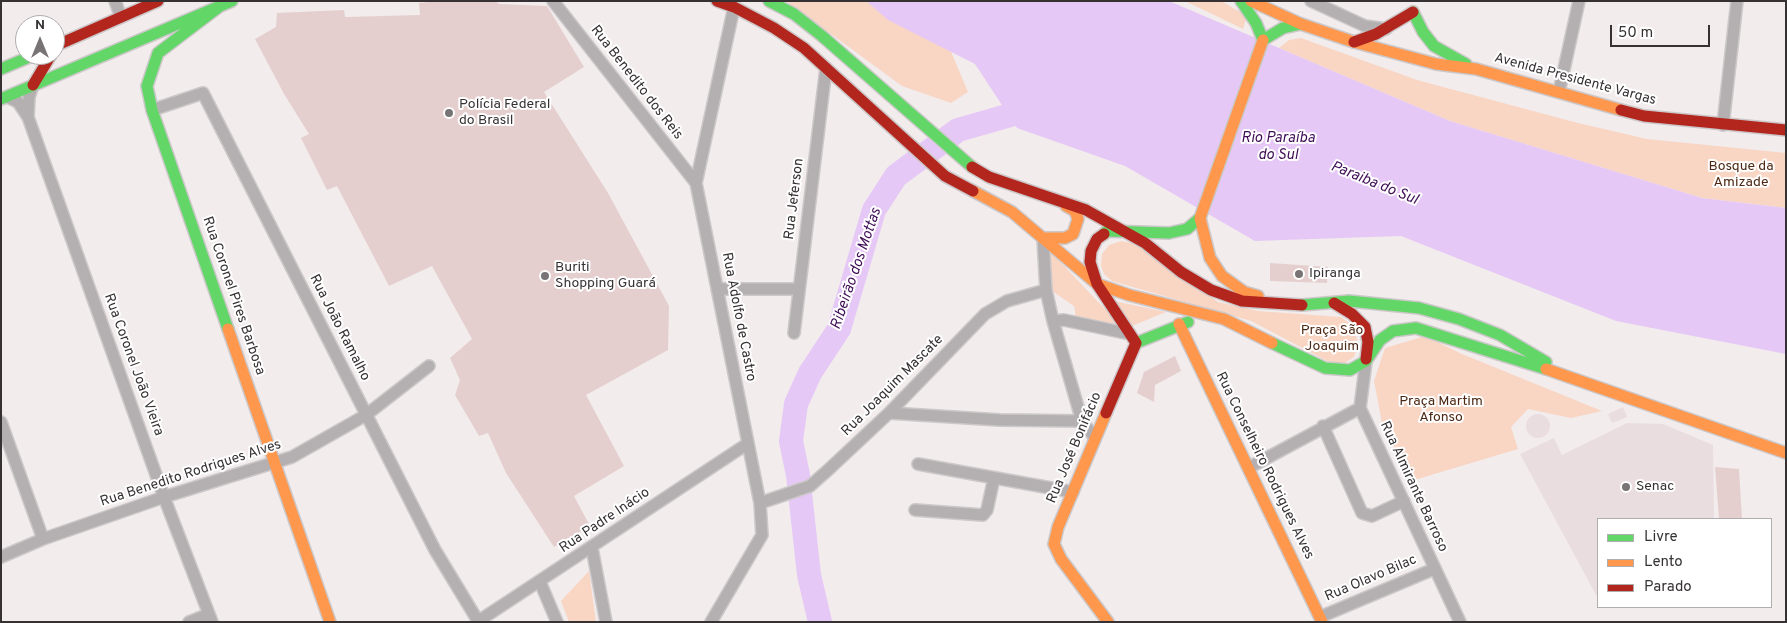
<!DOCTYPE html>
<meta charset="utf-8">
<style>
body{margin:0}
#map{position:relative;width:1787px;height:623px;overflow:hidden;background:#f2eced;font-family:Overpass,sans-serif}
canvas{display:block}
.frame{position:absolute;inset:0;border:2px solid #363233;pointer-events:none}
.legend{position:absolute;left:1597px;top:518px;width:175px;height:90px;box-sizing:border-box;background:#fff;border:1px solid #afadad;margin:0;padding:6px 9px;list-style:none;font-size:15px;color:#363233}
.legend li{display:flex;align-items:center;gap:10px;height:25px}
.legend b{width:25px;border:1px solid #afadad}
.north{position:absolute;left:15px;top:15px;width:50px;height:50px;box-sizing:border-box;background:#fff;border:1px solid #afadad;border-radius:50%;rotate:0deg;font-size:14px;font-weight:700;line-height:20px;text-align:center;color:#363233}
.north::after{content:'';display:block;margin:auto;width:18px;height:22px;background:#787374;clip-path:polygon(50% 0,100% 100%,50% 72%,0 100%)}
.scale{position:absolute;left:1610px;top:25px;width:100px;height:22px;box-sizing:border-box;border:2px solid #363233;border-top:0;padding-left:6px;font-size:15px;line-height:18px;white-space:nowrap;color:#363233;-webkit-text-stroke:4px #fff;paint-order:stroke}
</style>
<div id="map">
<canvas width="1787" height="623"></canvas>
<div class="frame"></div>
<ul class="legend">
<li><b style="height:6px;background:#63d668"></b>Livre</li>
<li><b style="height:6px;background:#ff974d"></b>Lento</li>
<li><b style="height:6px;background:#b3261e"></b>Parado</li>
</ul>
<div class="north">N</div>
<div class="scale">50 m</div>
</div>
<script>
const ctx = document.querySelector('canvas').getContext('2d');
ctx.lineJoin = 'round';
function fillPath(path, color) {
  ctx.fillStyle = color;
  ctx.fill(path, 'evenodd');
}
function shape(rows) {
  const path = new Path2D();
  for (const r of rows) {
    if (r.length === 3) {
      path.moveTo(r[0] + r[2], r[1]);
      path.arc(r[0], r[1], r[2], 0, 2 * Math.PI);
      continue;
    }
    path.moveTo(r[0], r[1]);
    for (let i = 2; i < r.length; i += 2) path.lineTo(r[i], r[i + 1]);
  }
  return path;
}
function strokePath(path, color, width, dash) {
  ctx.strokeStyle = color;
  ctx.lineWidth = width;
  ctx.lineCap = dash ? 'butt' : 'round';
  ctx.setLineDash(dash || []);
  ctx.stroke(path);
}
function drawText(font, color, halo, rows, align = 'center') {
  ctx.font = font + ' Overpass,sans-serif';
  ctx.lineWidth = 4;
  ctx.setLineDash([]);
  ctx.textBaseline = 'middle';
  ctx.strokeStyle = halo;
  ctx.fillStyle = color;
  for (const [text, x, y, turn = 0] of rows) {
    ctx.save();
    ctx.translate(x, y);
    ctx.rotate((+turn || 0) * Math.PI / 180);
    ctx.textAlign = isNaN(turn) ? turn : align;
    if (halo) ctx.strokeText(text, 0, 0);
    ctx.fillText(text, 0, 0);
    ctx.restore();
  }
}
fillPath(shape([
 [1623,407,1627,417,1612,423,1608,414],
 [1538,426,12],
 [1627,423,1663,424,1713,445,1714,519,1598,519,1598,595,1596,595,1520,454,1554,438,1562,455]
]), '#eadde0');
fillPath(shape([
 [786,1,890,1,947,42,968,92,951,103,902,86],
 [1185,1,1221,1,1247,16,1243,29],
 [1301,38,1417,80,1578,123,1647,139,1786,153,1786,208,1702,198,1450,121,1279,48,1289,40],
 [1121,241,1137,244,1218,302,1258,311,1341,317,1354,327,1358,344,1354,357,1343,364,1327,361,1251,321,1112,281,1104,274,1101,266,1102,254,1109,245],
 [1049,250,1119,324,1076,318,1074,306,1049,289],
 [1114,301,1166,312,1132,326],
 [1425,336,1462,354,1602,411,1571,418,1528,409,1511,427,1518,449,1411,481,1382,423,1374,381,1385,348],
 [589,571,596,622,569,622,561,601]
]), '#f9d5c3');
fillPath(shape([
 [866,1,1169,1,1450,121,1702,198,1786,208,1786,354,1616,321,1401,236,1255,241,1125,166,1017,128,975,64,888,20]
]), '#e6c8f6');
strokePath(shape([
 [820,622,809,575,798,475,791,441,796,404,810,373,839,329,874,210,896,176,958,130,1014,114,1034,94]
]), '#e6c8f6', 24);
fillPath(shape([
 [438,1,496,1,499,4,547,6,584,67,544,92,608,193,669,306,668,350,586,395,624,466,574,496,590,526,554,547,506,473,488,433,479,436,455,395,460,380,450,358,472,339,432,266,389,286,337,186,327,190,301,138,309,134,284,94,255,39,276,27,277,13,344,10,345,17,420,15,419,3],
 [1270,263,1328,267,1327,283,1270,281],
 [1175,356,1181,371,1155,385,1154,402,1137,393,1144,372],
 [1715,467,1739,469,1742,519,1719,519]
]), '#e5cfce');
const street = shape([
 [115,1,121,17],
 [553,1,696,183],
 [1311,1,1365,26,1386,29],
 [1559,92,1579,1],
 [7,97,18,102,28,117,164,497,212,622],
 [152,110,203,93,435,550,478,621],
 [28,117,29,97,33,85],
 [1723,125,1737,1],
 [1043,238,1046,290,1053,321,1082,421,1095,438],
 [717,289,799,289],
 [1053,321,1064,320,1130,334],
 [794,333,826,68],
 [1366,361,1360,408,1460,622],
 [889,413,1000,420,1082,421],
 [1,422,43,539],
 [1323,426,1362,513,1372,516,1404,501],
 [918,464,1073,492],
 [1250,467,1360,408],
 [760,503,810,486,827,471,889,413,985,314,1007,301,1046,290],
 [915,510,983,515,987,510,994,478],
 [592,548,606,622],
 [1,557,43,539,164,497,292,457,366,415,429,366],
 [540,582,557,622],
 [1320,617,1434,569],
 [189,622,209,614],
 [477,622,747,444],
 [711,622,762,535,760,503,696,183,734,7]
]);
const fast = shape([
 [769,1,794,14,822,36,972,167],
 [1241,1,1256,23,1263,40],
 [220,6,158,53,147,86,152,110,228,329],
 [1413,12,1423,32,1434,46,1466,64],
 [1263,40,1283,28,1301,24],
 [1,69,34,55],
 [1,99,232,1],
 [1104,234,1107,231,1169,233,1187,229,1200,218],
 [1302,305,1349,301,1419,308,1459,319,1500,335,1546,362],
 [1136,343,1188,322],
 [1272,343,1325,368,1350,370,1366,361,1380,340,1393,331,1416,328,1546,369]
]);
const slow = shape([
 [1251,1,1301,24,1354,42,1436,64,1476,69,1621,110],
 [973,191,1012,212,1097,284,1129,295,1224,319,1272,343],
 [1043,238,1065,238,1073,234,1078,219,1075,211,1066,206],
 [1258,296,1244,292,1222,276,1210,258,1200,218,1263,40],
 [1179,324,1322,622],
 [228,329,330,622],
 [1546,369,1786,453],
 [1106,413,1058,527,1054,544,1061,559,1108,622]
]);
const jam = shape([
 [717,1,734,7,774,28,804,48,945,176,973,191],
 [1354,42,1376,34,1413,12],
 [55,46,158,1],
 [33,85,51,55],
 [1621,110,1644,116,1786,130],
 [972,167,989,177,1086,210,1145,243,1181,272,1211,290,1242,301,1302,305],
 [1104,234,1097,239,1091,251,1090,262,1097,284,1136,343,1106,413],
 [1334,303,1352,314,1365,327,1368,342,1366,359]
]);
strokePath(street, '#ccc8c9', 14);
strokePath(fast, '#ccc8c9', 14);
strokePath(slow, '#ccc8c9', 14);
strokePath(jam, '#ccc8c9', 14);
strokePath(street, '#b4b0b2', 11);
strokePath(fast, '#63d668', 11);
strokePath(slow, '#ff974d', 11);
strokePath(jam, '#b3261e', 11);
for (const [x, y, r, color] of [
 [449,113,5,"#787374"],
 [1299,274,5,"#787374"],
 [545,276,5,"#787374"],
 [1626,487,5,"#787374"]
]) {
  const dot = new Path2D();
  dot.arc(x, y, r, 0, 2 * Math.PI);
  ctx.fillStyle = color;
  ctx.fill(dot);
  strokePath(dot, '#fff', 2);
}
drawText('14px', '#363233', '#fff', [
 ["Avenida Presidente Vargas",1575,80,15],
 ["Rua Benedito dos Reis",636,83,52],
 ["Rua Jeferson",795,199,-83],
 ["Rua Coronel Pires Barbosa",233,296,71],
 ["Rua Adolfo de Castro",738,317,79],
 ["Rua João Ramalho",339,328,63],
 ["Rua Coronel João Vieira",133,365,70],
 ["Rua Joaquim Mascate",893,386,-45],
 ["Rua José Bonifácio",1075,448,-67],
 ["Rua Conselheiro Rodrigues Alves",1264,466,64],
 ["Rua Benedito Rodrigues Alves",191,474,-18],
 ["Rua Almirante Barroso",1413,487,65],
 ["Rua Padre Inácio",605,521,-34],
 ["Rua Olavo Bilac",1371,579,-23]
]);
drawText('14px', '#363233', '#fff', [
 ["Polícia Federal",459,105],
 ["do Brasil",459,121],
 ["Buriti",555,268],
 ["Shopping Guará",555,284],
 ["Ipiranga",1309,274],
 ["Senac",1636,487]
], 'left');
drawText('14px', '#4c2914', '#fff', [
 ["Bosque da",1741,167],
 ["Amizade",1741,183],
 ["Praça São",1332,331],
 ["Joaquim",1332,347],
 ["Praça Martim",1441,402],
 ["Afonso",1441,418]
]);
drawText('italic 15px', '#3f0e56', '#fff', [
 ["Rio Paraíba",1278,139],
 ["do Sul",1278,156],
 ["Paraiba do Sul",1374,184,22],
 ["Ribeirão dos Mottas",857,269,-71]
]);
</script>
